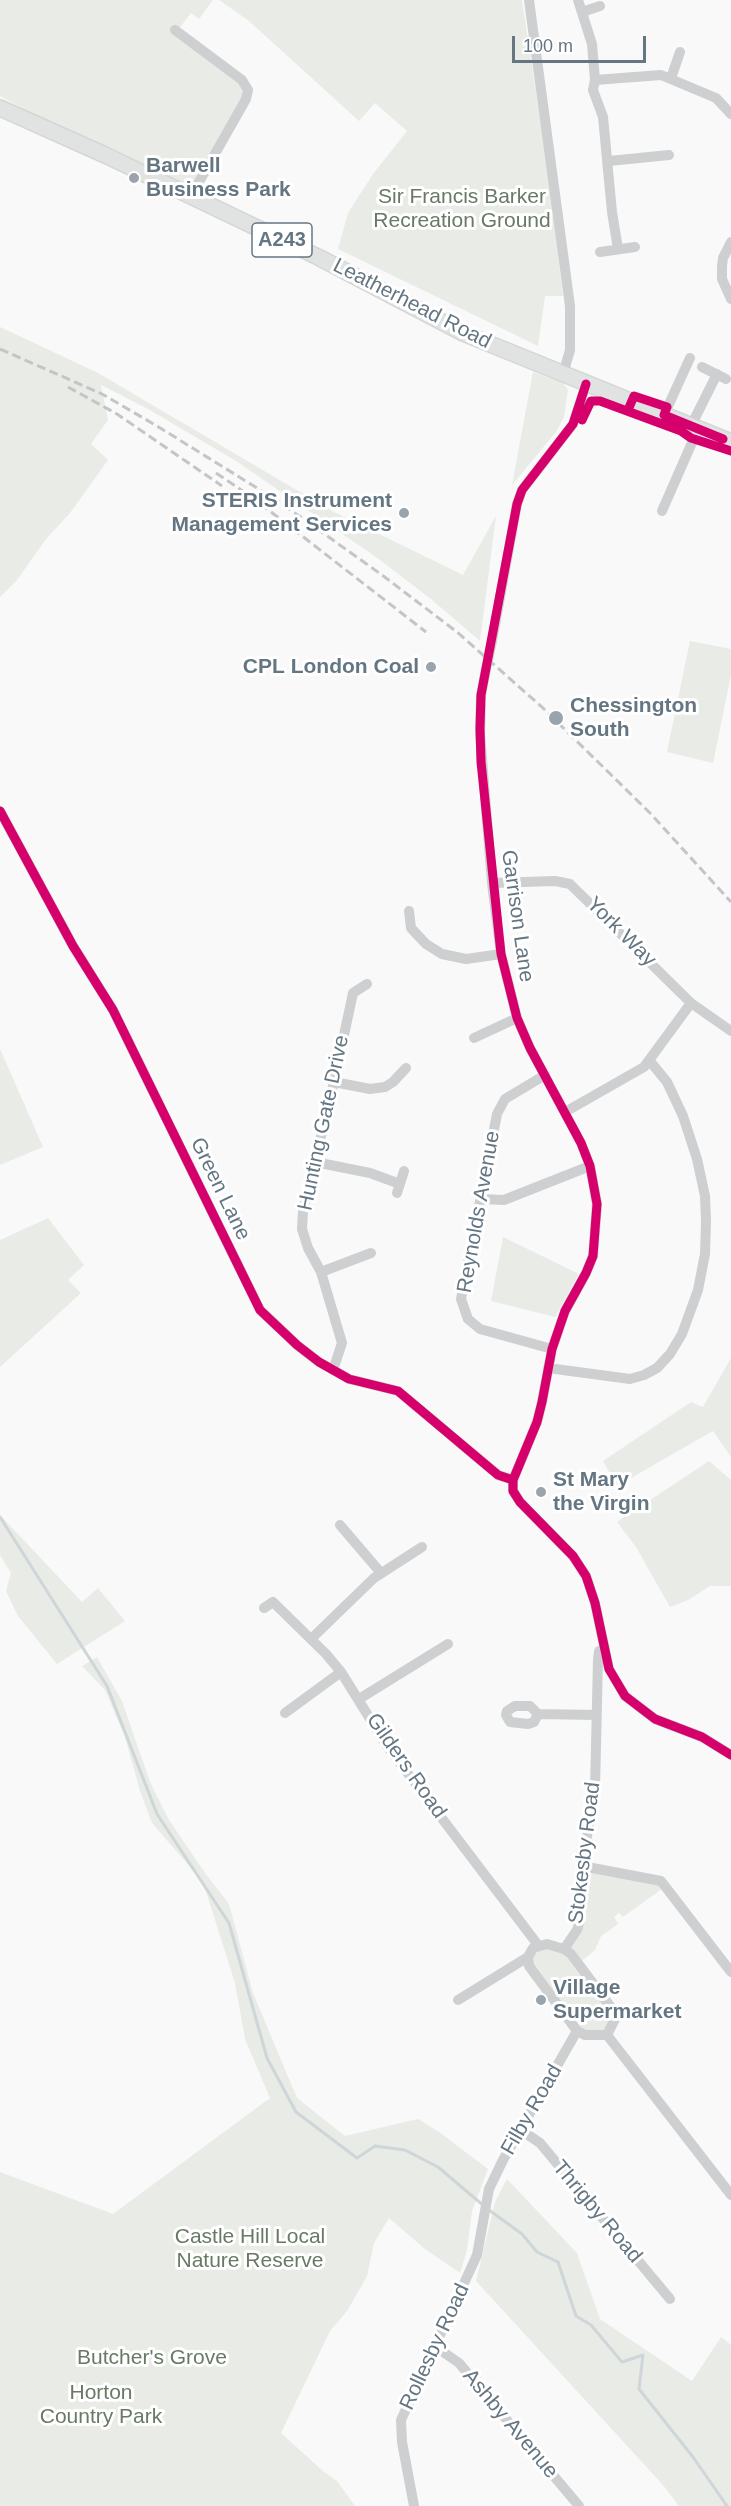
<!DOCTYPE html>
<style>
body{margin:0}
#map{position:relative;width:731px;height:2506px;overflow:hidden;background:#f9f9f9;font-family:Helvetica,sans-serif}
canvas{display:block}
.scale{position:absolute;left:512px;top:36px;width:134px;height:27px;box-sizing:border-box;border:3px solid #657683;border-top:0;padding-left:8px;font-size:18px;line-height:21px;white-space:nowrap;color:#657683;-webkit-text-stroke:4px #fff;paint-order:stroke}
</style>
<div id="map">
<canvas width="731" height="2506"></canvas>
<div class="scale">100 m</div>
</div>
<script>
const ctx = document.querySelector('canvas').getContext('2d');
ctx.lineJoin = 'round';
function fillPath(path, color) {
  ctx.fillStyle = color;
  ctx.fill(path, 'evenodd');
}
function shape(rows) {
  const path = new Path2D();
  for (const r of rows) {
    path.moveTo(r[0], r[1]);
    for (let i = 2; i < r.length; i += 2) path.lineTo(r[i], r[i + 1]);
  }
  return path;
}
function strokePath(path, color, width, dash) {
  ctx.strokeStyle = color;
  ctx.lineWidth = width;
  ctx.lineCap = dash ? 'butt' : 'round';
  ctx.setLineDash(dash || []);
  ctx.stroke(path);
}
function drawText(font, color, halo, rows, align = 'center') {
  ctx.font = font + ' Helvetica,sans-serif';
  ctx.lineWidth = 6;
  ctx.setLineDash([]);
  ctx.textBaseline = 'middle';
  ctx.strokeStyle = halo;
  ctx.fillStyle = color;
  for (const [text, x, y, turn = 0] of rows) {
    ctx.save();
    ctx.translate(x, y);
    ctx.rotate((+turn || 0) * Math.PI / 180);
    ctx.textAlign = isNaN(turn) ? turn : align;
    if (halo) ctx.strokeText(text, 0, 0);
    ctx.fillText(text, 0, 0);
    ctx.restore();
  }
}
fillPath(shape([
 [0,0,213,0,199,19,191,13,174,35,242,86,242,96,189,189,65,131,0,96],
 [219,0,522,0,550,185,563,296,545,296,538,346,338,249,348,213,373,174,407,131,375,103,359,121,249,21],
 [0,327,98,373,334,512,463,575,496,516,480,641,431,599,376,557,236,461,150,410,101,385,108,420,91,444,108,460,70,513,46,539,17,580,0,597],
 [533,372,563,383,568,390,564,417,556,432,512,485],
 [690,641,731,649,731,675,713,763,667,752],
 [0,1049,43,1147,0,1165],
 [48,1218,84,1265,68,1280,81,1293,0,1367,0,1240],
 [503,1237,579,1274,555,1317,491,1301],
 [731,1358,731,1457,713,1431,617,1486,603,1461,691,1402,703,1407],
 [709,1461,731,1480,731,1586,710,1586,688,1600,670,1607,636,1547,617,1522],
 [0,1515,82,1602,98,1588,125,1621,57,1664,18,1616,6,1591,11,1573,0,1555],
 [97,1657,122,1701,150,1782,169,1820,205,1873,229,1904,253,1993,297,2098,345,2136,418,2119,439,2132,488,2169,472,2211,467,2250,460,2273,425,2249,389,2218,374,2243,367,2276,347,2311,330,2331,281,2433,324,2472,337,2481,355,2506,0,2506,0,2172,113,2214,270,2098,245,2039,235,1983,203,1882,152,1823,140,1791,125,1737,105,1690,82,1666],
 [582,1866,666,1886,623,1917,619,1913,614,1917,618,1924,601,1936,595,1950,578,1964,613,2010,612,2028,585,2035,528,1957,533,1948,564,1949,577,1930],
 [507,2179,577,2253,600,2319,692,2381,721,2337,731,2345,731,2506,679,2506,663,2485,476,2281,495,2202]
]), '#e8ebe6');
strokePath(shape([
 [0,1517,107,1686,157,1814,229,1923,267,2058,296,2112,357,2158,375,2146,405,2150,438,2167,484,2206],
 [489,2210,522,2234,537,2252,558,2262,576,2316,591,2325,622,2362,643,2355,639,2389,693,2457,727,2506]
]), '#ced6d9', 3);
const highway = shape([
 [0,108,105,155,320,258,463,333,731,442]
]);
strokePath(highway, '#d5d6d6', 18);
strokePath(shape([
 [529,0,570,306,570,350,563,374],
 [578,0,592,44,595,80,593,90,603,117,612,212,618,249],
 [582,12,600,6],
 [175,30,242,80,248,90,246,99,191,196],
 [671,78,680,52],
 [595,80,661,75,716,98,731,114],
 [609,161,669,155],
 [731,242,723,258,722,266,722,279,731,299],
 [600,252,635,247],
 [702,367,726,379],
 [664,415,690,358],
 [691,426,717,374],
 [662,511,698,429],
 [492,641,517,504,522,490,573,424,586,384],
 [486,669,481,695,480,734,492,883,501,954,517,1018,530,1048,581,1143,590,1166,597,1204,593,1256,586,1273,565,1311,552,1349,542,1402,537,1422,513,1480,513,1491,520,1502,573,1556,586,1576,595,1603,609,1669,625,1696,655,1719,702,1737,731,1755],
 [0,811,73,946,113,1010,260,1310,297,1345,319,1362,349,1379,398,1391,498,1475,513,1480],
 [492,883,555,881,570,884,691,1003,731,1031],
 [409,911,411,928,426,944,442,954,466,959,501,954],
 [474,1038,517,1018],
 [545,1075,505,1099,497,1114,461,1299,468,1319,480,1329,552,1349],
 [334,1082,370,1089,385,1087,393,1082,406,1068],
 [565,1112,644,1067,691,1003],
 [315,1162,370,1173,400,1184],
 [397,1193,404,1171],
 [481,1199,504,1200,590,1166],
 [321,1272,371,1253],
 [548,1368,630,1379,644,1375,657,1368,670,1354,682,1334,698,1290,705,1254,706,1221,705,1196,697,1159,683,1116,667,1082,649,1060],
 [333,1370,342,1343,321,1272,308,1248,302,1229,303,1211,334,1082,353,993,367,984],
 [340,1525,381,1573],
 [264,1608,273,1602,326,1654,341,1672,387,1746,538,1945],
 [311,1639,374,1578,422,1547],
 [359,1699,448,1644],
 [515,1706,530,1706,538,1714,534,1722,528,1724,510,1722,506,1715,507,1711,515,1706],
 [285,1713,341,1672],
 [538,1714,596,1715],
 [582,1866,661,1881,731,1972],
 [547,1944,564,1949,571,1954,613,2010,615,2019,607,2035,585,2035,577,2031,529,1966,528,1957,533,1948,547,1944],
 [564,1949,577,1930,580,1920,577,1900,578,1889,595,1789,598,1659,599,1651,605,1649],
 [458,2000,528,1957],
 [607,2035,731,2195],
 [521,2130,540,2143,670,2299],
 [436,2347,459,2363,579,2506],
 [414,2506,402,2442,401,2420,477,2255,489,2189,503,2160,577,2031]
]), '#cecfd0', 10);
strokePath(highway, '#e1e2e2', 15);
strokePath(shape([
 [0,349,102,394,157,426,278,501,382,575,457,632,543,708,650,813,731,902],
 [68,387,117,414,222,486],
 [216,473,253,498,426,632]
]), '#c3c5c6', 3, [9, 4.5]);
strokePath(shape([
 [486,669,492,641]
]), '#cecfd0', 10);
strokePath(shape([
 [586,384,573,424,522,490,517,504,481,695,480,728,481,762,501,954,517,1018,530,1048,581,1143,590,1166,597,1204,593,1256,586,1273,565,1311,552,1349,542,1402,537,1422,513,1480,513,1491,520,1502,573,1556,586,1576,595,1603,609,1669,625,1696,655,1719,702,1737,731,1755],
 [628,410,634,396,667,407,664,415,723,439],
 [582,420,591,401,600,401,681,431,691,438,731,451],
 [0,811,73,946,113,1010,260,1310,297,1345,319,1362,349,1379,398,1391,498,1475,513,1480]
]), '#d6006c', 9);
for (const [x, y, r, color] of [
 [134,178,6,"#99a4ac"],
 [404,513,6,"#99a4ac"],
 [431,667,6,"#99a4ac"],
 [556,718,8,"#99a4ac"],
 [541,1492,6,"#99a4ac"],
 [541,2000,6,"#99a4ac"]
]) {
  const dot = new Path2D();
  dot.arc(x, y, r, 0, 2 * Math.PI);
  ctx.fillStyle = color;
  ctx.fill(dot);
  strokePath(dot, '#fff', 2);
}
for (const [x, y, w] of [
 [282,240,60]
]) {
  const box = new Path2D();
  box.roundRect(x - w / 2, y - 17, w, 34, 4.5);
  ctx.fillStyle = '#fff';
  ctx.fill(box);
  strokePath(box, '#657683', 1.5);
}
drawText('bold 20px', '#657683', null, [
 ["A243",282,240]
]);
drawText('bold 21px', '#657683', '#fff', [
 ["Barwell",146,166],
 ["Business Park",146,190],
 ["STERIS Instrument",392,501,"right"],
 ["Management Services",392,525,"right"],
 ["CPL London Coal",419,667,"right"],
 ["Chessington",570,706],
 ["South",570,730],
 ["St Mary",553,1480],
 ["the Virgin",553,1504],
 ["Village",553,1988],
 ["Supermarket",553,2012]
], 'left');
drawText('21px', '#687a64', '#fff', [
 ["Sir Francis Barker",462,197],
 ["Recreation Ground",462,221],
 ["Castle Hill Local",250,2237],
 ["Nature Reserve",250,2261],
 ["Butcher's Grove",152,2358],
 ["Horton",101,2393],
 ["Country Park",101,2417]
]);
drawText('21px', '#657683', '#fff', [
 ["Leatherhead Road",412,304,27],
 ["Garrison Lane",517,916,82],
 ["York Way",621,932,45],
 ["Hunting Gate Drive",324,1123,-78],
 ["Green Lane",220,1189,64],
 ["Reynolds Avenue",479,1212,-80],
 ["Gilders Road",406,1766,55],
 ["Stokesby Road",585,1853,-83],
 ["Filby Road",532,2110,-60],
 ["Thrigby Road",597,2212,50],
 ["Rollesby Road",435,2347,-65],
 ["Ashby Avenue",510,2424,50]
]);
</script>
